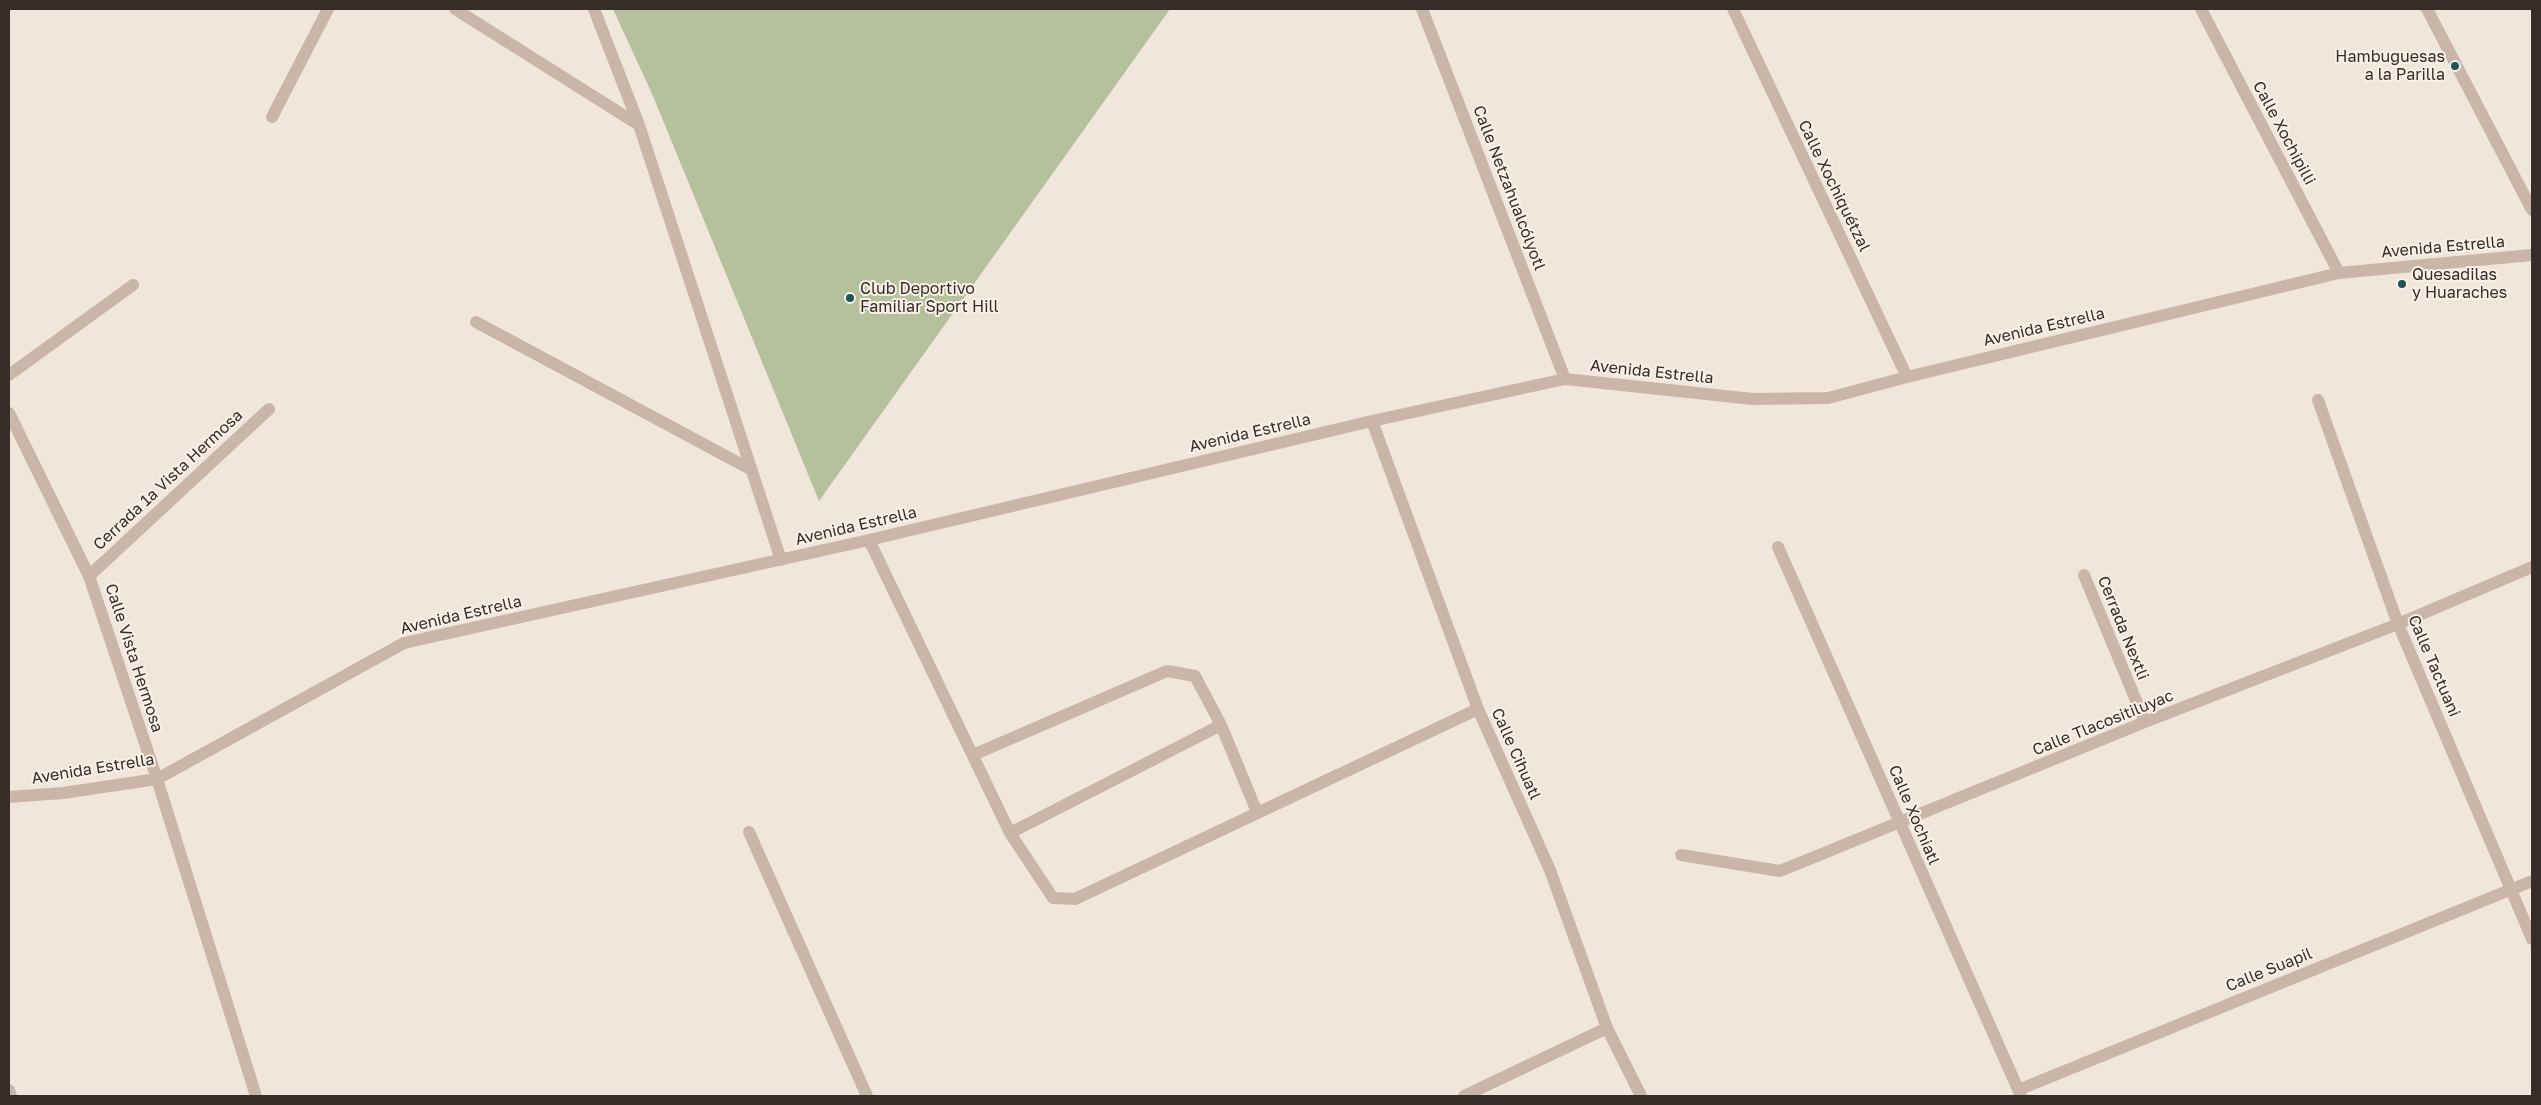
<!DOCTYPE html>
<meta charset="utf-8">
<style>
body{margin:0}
#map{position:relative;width:2541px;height:1105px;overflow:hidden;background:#f1e6dc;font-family:"Golos Text",sans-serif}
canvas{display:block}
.frame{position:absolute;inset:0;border:10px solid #362c28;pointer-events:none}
</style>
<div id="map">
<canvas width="2541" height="1105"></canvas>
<div class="frame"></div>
</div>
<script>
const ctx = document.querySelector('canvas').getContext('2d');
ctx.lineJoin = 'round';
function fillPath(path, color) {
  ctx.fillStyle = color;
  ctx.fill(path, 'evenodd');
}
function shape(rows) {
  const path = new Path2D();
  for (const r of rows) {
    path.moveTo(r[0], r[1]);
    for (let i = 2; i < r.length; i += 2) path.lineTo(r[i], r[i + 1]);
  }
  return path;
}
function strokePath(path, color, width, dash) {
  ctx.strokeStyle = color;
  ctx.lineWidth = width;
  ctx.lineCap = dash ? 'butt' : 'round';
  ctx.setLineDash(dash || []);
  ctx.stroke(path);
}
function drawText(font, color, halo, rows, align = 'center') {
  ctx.font = font + ' "Golos Text",sans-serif';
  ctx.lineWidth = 4;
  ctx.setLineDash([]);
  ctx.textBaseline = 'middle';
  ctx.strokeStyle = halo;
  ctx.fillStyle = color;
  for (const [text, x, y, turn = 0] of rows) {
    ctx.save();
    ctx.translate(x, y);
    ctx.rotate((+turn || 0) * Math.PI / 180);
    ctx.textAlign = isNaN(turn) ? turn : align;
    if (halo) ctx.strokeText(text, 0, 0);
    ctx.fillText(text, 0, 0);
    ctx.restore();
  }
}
fillPath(shape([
 [613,9,1170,9,819,501,653,96]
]), '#b5c09c');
strokePath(shape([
 [455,9,639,125],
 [594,9,639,125,781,560],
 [1422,9,1565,379],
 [1733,9,1907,377],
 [2201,9,2339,273],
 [2427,9,2532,210],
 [272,117,328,9],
 [476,322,750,469],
 [9,375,133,285],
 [2318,400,2398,624,2532,939],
 [9,413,89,576,157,779,256,1096],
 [1372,421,1478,709,1550,870,1607,1028,1641,1096],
 [869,540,1010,833,1053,898,1075,899,1478,709],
 [1778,547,2021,1096],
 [2084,575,2145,722],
 [89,576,269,409],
 [973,755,1167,671,1195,676,1221,725,1257,812],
 [9,797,63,793,157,779,404,643,869,540,1372,421,1565,379,1753,399,1828,398,1907,377,2339,273,2532,255],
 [749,832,867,1096],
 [1010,833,1221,725],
 [1681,855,1780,871,2145,722,2398,624,2532,567],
 [9,1090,11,1096],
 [2018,1090,2532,881],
 [1464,1096,1607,1028]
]), '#c9b6a8', 12);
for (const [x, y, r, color] of [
 [2455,66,5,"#1f5556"],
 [2402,284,5,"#1f5556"],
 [850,298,5,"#1f5556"]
]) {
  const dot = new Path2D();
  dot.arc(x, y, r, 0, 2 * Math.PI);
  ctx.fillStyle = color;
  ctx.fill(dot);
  strokePath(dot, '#f9f0e8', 2);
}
drawText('16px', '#362c28', '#f9f0e8', [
 ["Hambuguesas",2445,57,"right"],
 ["a la Parilla",2445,75,"right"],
 ["Quesadilas",2412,275],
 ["y Huaraches",2412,293],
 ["Club Deportivo",860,289],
 ["Familiar Sport Hill",860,307]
], 'left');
drawText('16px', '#362c28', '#f9f0e8', [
 ["Calle Xochipilli",2284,133,62],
 ["Calle Xochiquétzal",1834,186,64],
 ["Calle Netzahualcólyotl",1509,188,69],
 ["Avenida Estrella",2443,247,-5],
 ["Avenida Estrella",2044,327,-13],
 ["Avenida Estrella",1652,372,6],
 ["Avenida Estrella",1250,433,-13],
 ["Cerrada 1ª Vista Hermosa",168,480,-43],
 ["Avenida Estrella",856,526,-13],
 ["Avenida Estrella",461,615,-13],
 ["Cerrada Nextli",2123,628,68],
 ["Calle Vista Hermosa",134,658,72],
 ["Calle Tactuani",2434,666,67],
 ["Calle Tlacositiluyac",2103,723,-22],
 ["Calle Cihuatl",1516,754,66],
 ["Avenida Estrella",93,769,-9],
 ["Calle Xochiatl",1914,815,67],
 ["Calle Suapil",2269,970,-22]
]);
</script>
